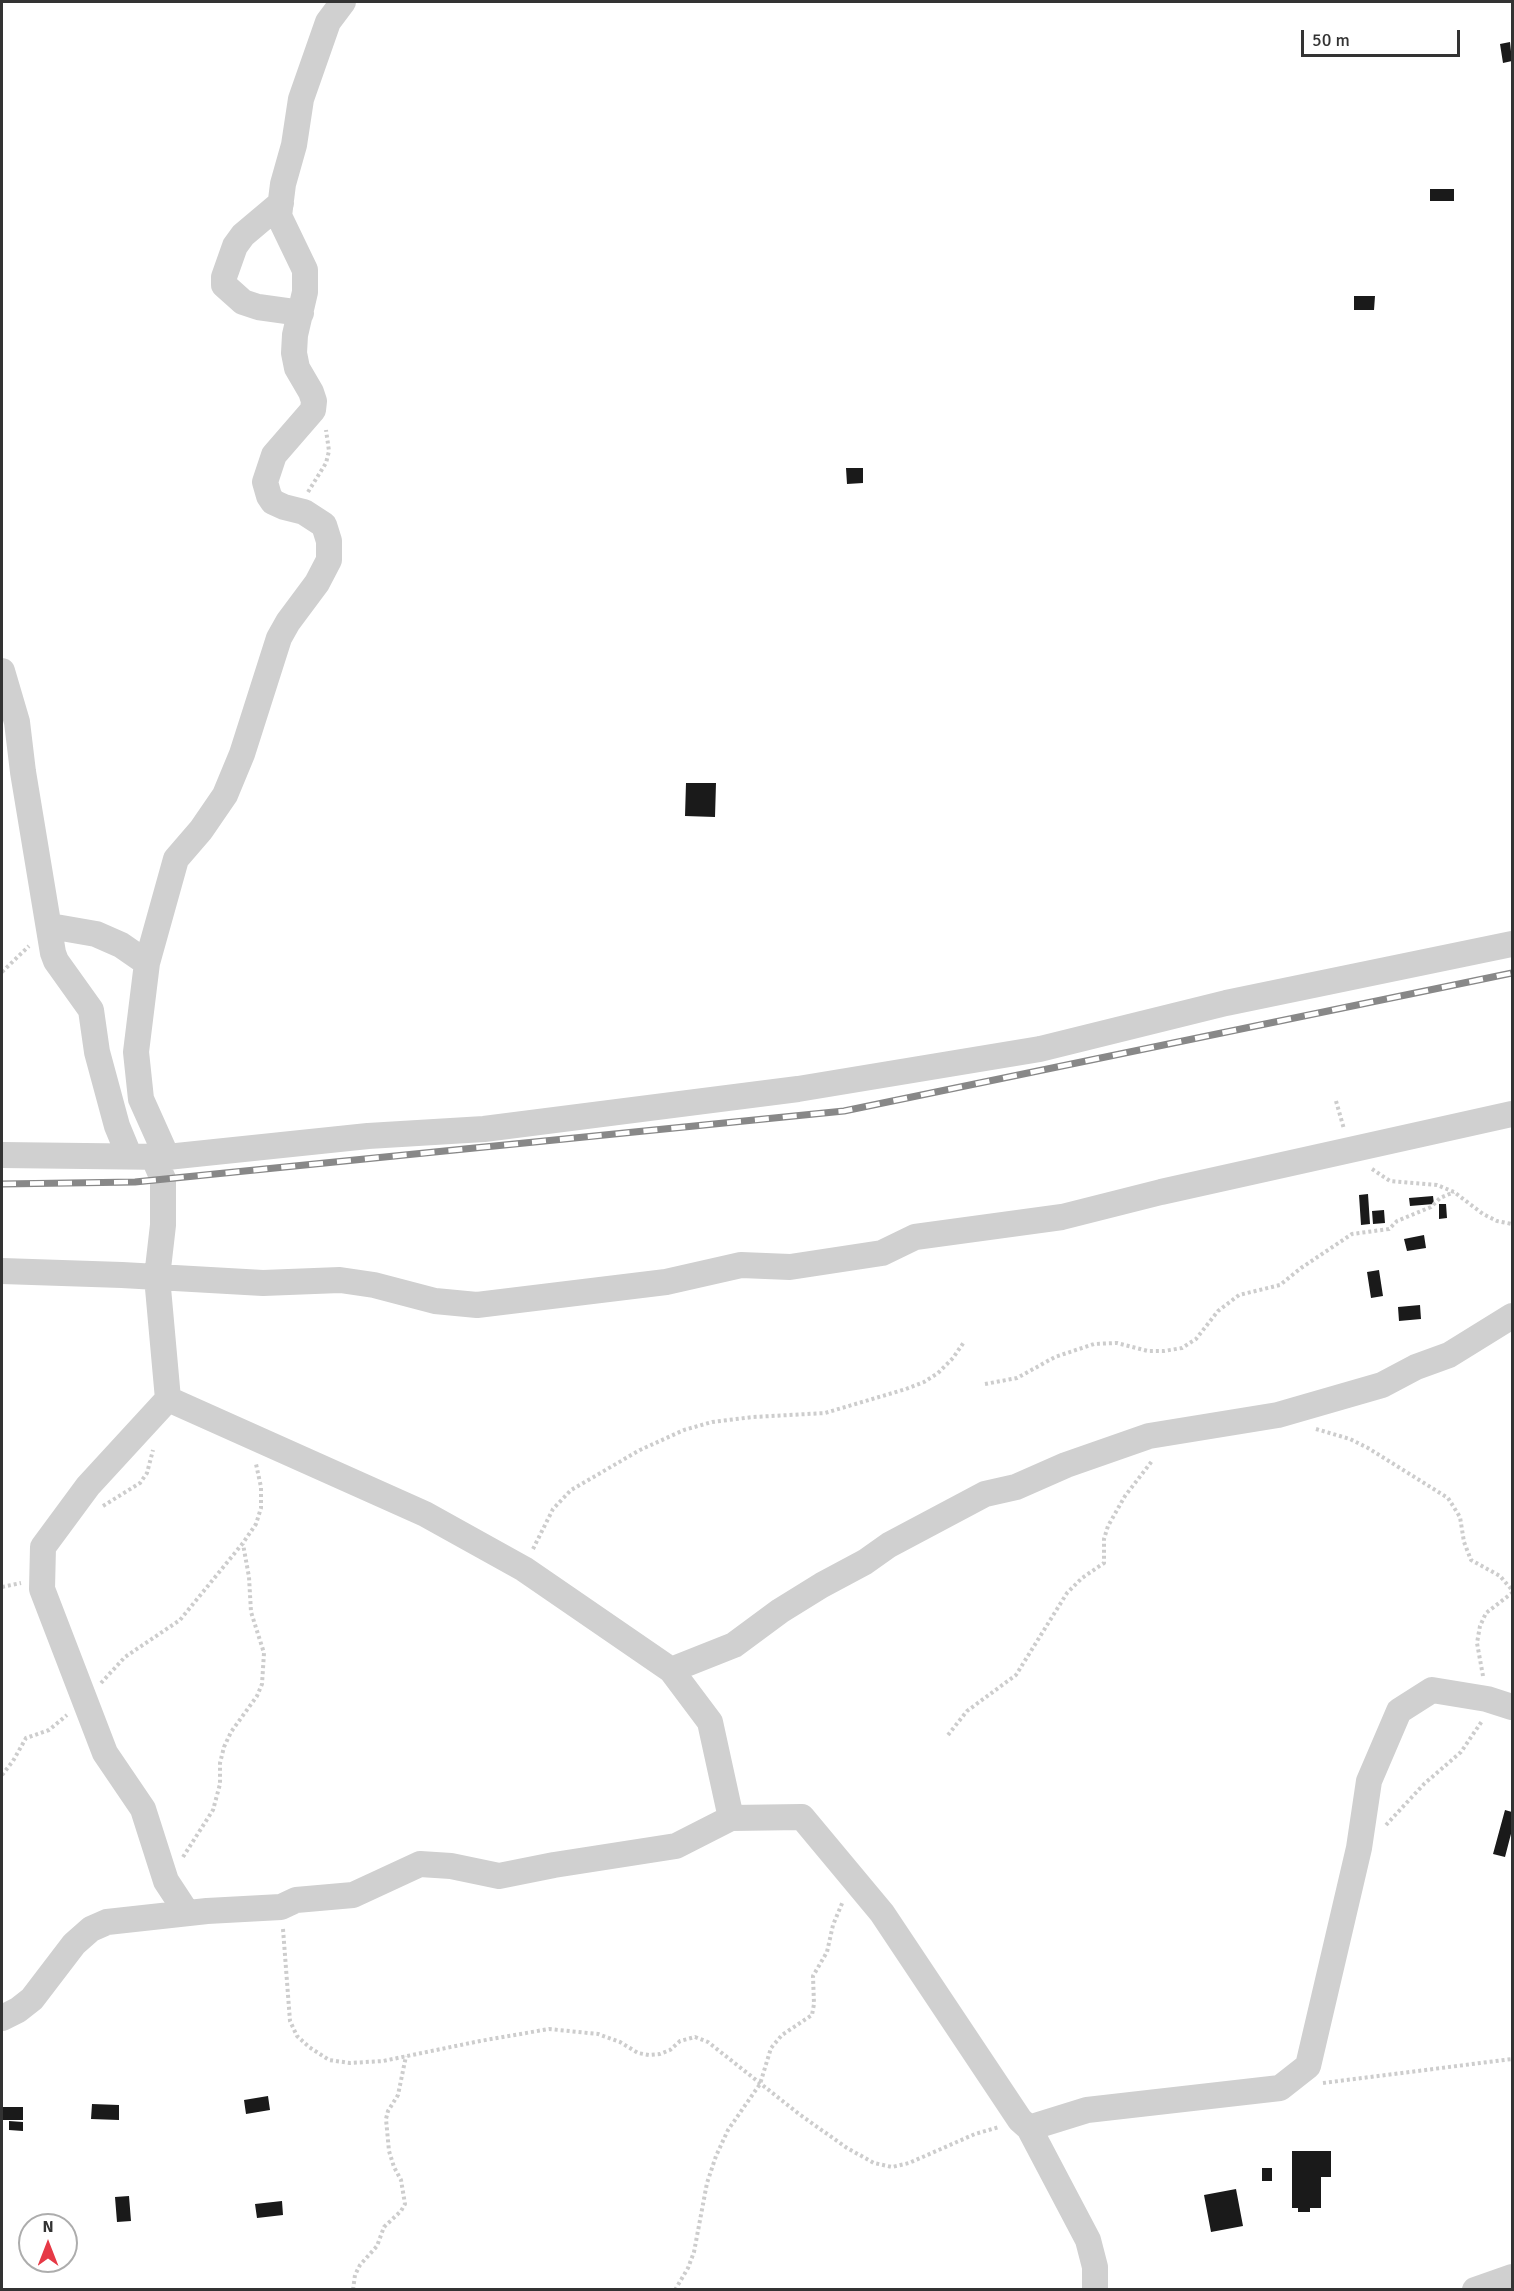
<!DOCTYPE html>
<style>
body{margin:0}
#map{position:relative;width:1514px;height:2291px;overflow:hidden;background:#fff;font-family:Signika,sans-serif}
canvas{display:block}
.frame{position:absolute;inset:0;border:3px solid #333;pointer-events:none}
.north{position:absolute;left:18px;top:2213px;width:60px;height:60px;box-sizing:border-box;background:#fff;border:2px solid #adadad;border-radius:50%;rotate:0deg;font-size:16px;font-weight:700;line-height:24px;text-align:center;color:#333}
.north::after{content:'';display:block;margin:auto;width:21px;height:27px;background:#e63946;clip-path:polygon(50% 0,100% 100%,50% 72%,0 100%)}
.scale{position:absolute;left:1301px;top:30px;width:159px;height:27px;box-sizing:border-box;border:3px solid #333;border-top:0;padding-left:8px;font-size:18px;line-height:21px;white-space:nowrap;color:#333;-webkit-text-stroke:4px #fff;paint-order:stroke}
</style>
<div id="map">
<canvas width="1514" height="2291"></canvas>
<div class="frame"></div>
<div class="north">N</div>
<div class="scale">50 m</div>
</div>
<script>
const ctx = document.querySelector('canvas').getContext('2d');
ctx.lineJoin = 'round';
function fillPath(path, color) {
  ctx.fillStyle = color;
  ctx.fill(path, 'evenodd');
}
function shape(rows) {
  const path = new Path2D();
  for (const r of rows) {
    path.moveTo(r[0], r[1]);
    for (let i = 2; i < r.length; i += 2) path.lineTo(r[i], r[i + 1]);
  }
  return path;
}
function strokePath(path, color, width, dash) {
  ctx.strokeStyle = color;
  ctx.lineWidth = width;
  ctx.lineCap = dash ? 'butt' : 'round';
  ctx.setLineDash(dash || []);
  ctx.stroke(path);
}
fillPath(shape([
 [1510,42,1512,61,1503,63,1500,44],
 [1430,189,1454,189,1454,201,1430,201],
 [1354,296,1375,296,1374,310,1354,310],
 [846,468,863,468,863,483,847,484],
 [686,783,716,783,715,817,685,816],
 [1368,1194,1370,1224,1361,1225,1359,1195],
 [1433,1196,1434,1204,1410,1206,1409,1198],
 [1439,1204,1446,1204,1447,1218,1439,1219],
 [1384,1210,1385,1223,1373,1224,1372,1211],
 [1424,1235,1426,1248,1407,1251,1404,1239],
 [1379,1270,1383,1296,1371,1298,1367,1272],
 [1420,1305,1421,1319,1399,1321,1398,1307],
 [1505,1810,1512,1812,1512,1830,1505,1857,1493,1854],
 [268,2096,270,2110,246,2114,244,2100],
 [92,2104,119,2105,119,2120,91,2119],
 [2,2107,23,2107,23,2120,2,2120],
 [9,2121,23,2122,23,2131,9,2130],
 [1292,2151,1331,2151,1331,2177,1321,2177,1321,2208,1310,2208,1310,2212,1298,2212,1298,2208,1292,2208],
 [1262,2168,1272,2168,1272,2181,1262,2181],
 [1236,2189,1243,2226,1211,2232,1204,2195],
 [129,2196,131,2221,117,2222,115,2197],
 [282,2201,283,2215,257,2218,255,2204]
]), '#1a1a1a');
strokePath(shape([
 [308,492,326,463,329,451,326,430],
 [2,972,29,946],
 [1336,1101,1344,1129],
 [1372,1169,1390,1181,1437,1185,1454,1192,1483,1214,1497,1221,1512,1224],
 [985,1384,1017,1378,1055,1357,1094,1344,1117,1343,1148,1351,1164,1351,1182,1348,1196,1339,1218,1311,1239,1295,1280,1285,1301,1268,1352,1234,1389,1229,1397,1221,1431,1207,1440,1198,1454,1192],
 [1316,1429,1350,1439,1368,1448,1448,1498,1460,1517,1464,1542,1471,1560,1500,1576,1512,1590],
 [103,1506,140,1483,147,1473,153,1450],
 [533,1549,553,1509,571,1490,640,1450,684,1430,712,1422,753,1417,825,1413,906,1389,924,1382,938,1373,953,1358,964,1342],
 [2,1587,21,1583],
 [1483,1676,1477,1643,1480,1626,1486,1613,1512,1593],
 [101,1683,125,1657,180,1620,243,1543,256,1524,261,1508,261,1487,256,1464],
 [948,1735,967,1711,1016,1675,1067,1593,1082,1578,1104,1563,1104,1539,1108,1526,1125,1496,1152,1461],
 [2,1775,13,1761,26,1738,49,1730,67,1715],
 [1386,1825,1424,1784,1461,1752,1482,1721],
 [183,1857,213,1810,220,1784,220,1763,224,1747,231,1732,257,1696,262,1684,264,1653,251,1612,249,1577,243,1544],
 [283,1929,290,2021,297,2036,309,2047,329,2060,350,2063,383,2061,480,2041,549,2029,598,2034,620,2042,638,2053,649,2055,660,2054,670,2050,680,2041,695,2037,708,2042,799,2114,847,2148,874,2163,892,2167,909,2163,975,2134,999,2127],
 [1323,2083,1512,2059],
 [353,2290,355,2275,360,2265,377,2246,384,2227,401,2211,405,2204,401,2180,394,2167,389,2151,386,2119,388,2111,398,2095,406,2056],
 [675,2290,688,2268,694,2252,707,2183,716,2156,728,2130,760,2084,771,2048,782,2035,812,2015,814,2004,813,1976,827,1952,833,1925,843,1901]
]), '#cdcdcd', 4, [3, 3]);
strokePath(shape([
 [281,203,243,235,235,246,224,277,224,285,243,302,258,307,301,313],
 [2,671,17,722,23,772,53,953,56,961,91,1010,97,1052,117,1126,129,1155],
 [50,926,96,934,121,945,147,963],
 [2,1155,167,1157,368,1136,484,1129,798,1089,1040,1049,1226,1003,1512,944],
 [153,1156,163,1179,163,1225,157,1277,168,1399,88,1486,43,1547,42,1589,105,1753,143,1809,166,1881,187,1913],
 [167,1157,141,1099,136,1052,147,963,176,859,201,830,225,795,242,754,279,638,288,622,317,583,329,560,329,541,324,525,304,512,284,507,273,502,269,496,265,482,274,455,313,410,314,401,311,392,297,368,294,353,295,335,305,292,305,270,279,216,283,184,294,145,301,99,328,22,343,2],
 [2,1271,122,1275,263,1283,340,1280,374,1285,435,1301,477,1305,666,1282,741,1265,790,1267,882,1253,915,1237,1062,1217,1161,1192,1512,1114],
 [168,1399,425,1514,524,1569,671,1670,710,1722,731,1818,802,1817,882,1913,1020,2120,1029,2128,1088,2240,1095,2267,1095,2290],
 [671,1670,734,1645,780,1611,822,1585,865,1562,889,1545,985,1494,1016,1487,1066,1465,1149,1436,1278,1415,1382,1385,1416,1367,1449,1355,1512,1316],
 [2,2018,18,2010,32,1999,74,1944,91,1929,107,1922,207,1911,281,1907,296,1900,353,1895,420,1864,451,1866,499,1876,554,1865,676,1846,731,1818],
 [1029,2128,1087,2110,1280,2088,1308,2066,1359,1848,1369,1781,1399,1711,1432,1690,1487,1699,1512,1707],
 [1475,2290,1512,2277]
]), '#d0d0d0', 26);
const rail = shape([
 [2,1184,135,1182,844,1111,1512,973]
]);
strokePath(rail, '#888', 7);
strokePath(rail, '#fff', 4.5, [14]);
</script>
